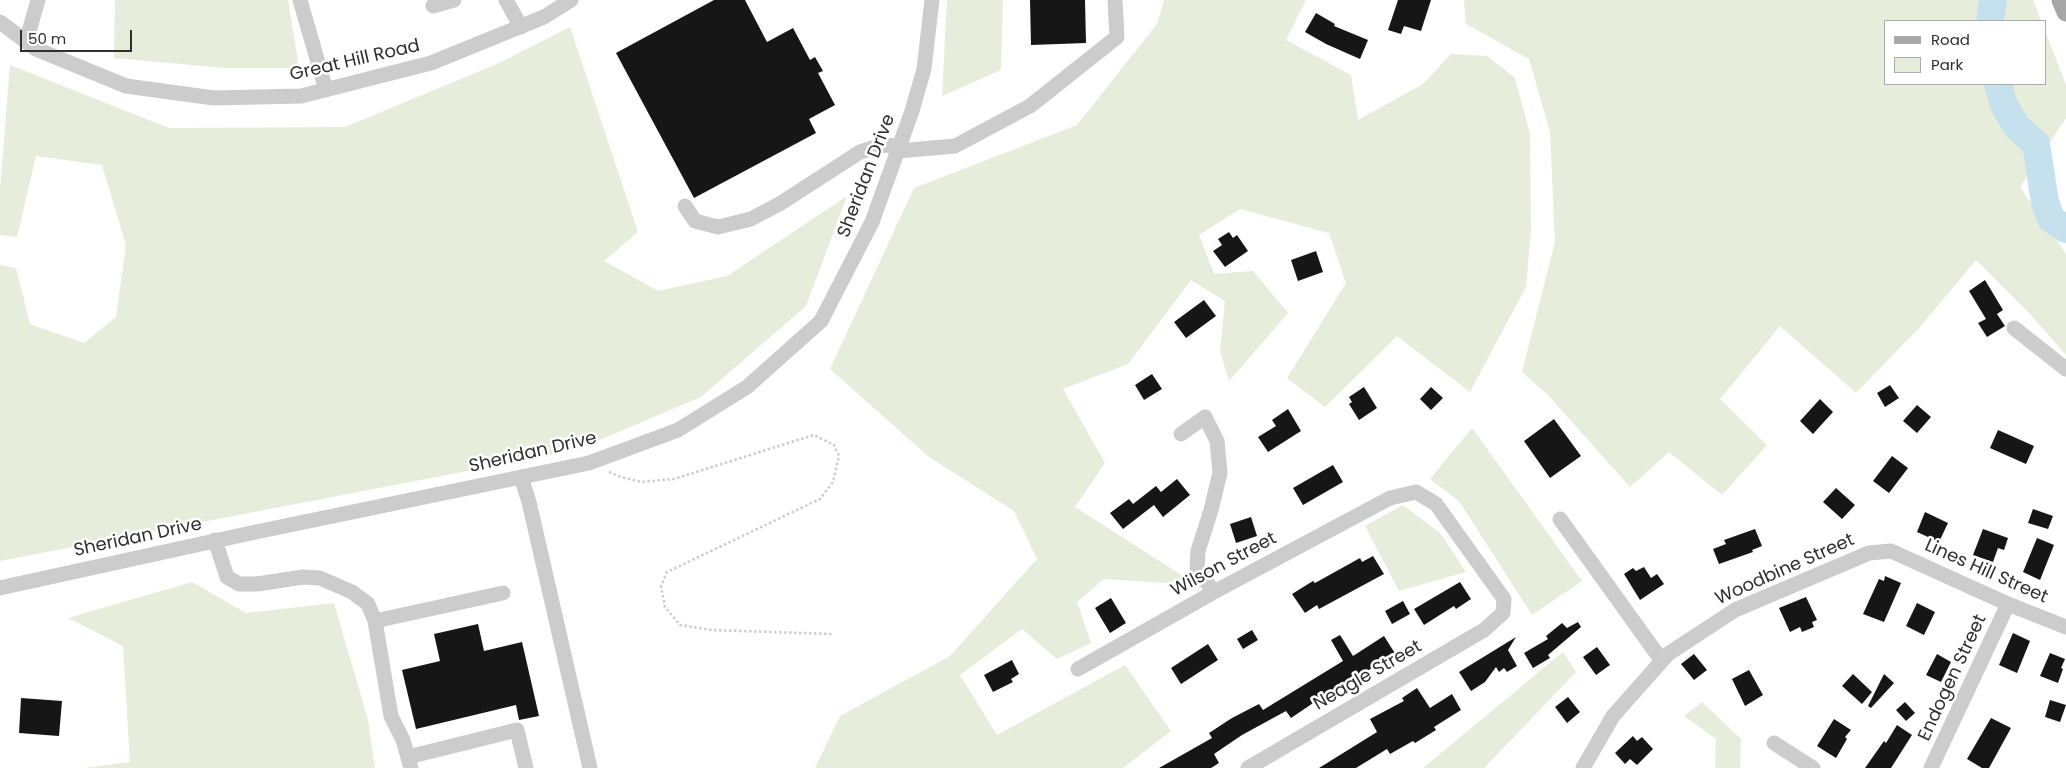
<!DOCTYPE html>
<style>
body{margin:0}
#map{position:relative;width:2066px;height:768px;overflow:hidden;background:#fff;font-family:Poppins,sans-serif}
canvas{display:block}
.legend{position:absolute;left:1884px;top:20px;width:162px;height:65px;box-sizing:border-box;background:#fff;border:1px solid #acacac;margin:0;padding:6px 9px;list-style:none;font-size:15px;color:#2f2f2f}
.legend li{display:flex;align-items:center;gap:10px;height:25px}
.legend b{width:25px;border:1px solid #acacac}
.scale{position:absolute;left:20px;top:30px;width:112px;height:22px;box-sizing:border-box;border:2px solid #2f2f2f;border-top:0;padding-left:6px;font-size:15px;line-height:18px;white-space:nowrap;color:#2f2f2f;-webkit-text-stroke:4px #fff;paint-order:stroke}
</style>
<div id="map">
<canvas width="2066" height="768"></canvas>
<ul class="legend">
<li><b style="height:6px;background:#a7a7a7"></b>Road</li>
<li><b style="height:14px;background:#e6eddb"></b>Park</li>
</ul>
<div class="scale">50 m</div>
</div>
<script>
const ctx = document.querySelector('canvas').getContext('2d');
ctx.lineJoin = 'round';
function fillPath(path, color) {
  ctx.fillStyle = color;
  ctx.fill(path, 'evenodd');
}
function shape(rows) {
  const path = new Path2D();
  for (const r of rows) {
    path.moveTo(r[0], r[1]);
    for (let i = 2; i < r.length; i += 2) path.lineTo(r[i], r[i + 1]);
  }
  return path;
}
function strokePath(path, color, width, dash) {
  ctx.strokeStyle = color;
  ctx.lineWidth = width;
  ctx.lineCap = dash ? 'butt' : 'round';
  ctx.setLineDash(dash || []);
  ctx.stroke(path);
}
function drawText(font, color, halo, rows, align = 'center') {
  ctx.font = font + ' Poppins,sans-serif';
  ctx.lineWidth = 5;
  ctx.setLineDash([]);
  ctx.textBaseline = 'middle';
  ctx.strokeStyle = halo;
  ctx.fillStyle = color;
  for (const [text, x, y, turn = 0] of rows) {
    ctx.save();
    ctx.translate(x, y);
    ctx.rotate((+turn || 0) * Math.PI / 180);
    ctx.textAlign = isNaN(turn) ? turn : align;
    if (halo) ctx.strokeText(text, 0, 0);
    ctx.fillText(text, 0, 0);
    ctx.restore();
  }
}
fillPath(shape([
 [115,0,288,0,299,68,225,68,114,58],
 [947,0,1003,0,1001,70,942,96],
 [1164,0,1306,0,1286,40,1351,75,1358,120,1423,84,1451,54,1487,56,1515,78,1530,134,1531,228,1526,287,1470,392,1397,336,1325,407,1287,378,1346,283,1329,233,1240,209,1199,235,1214,274,1253,271,1288,313,1229,381,1220,351,1225,301,1191,280,1128,364,1063,389,1105,463,1075,507,1197,585,1104,579,1077,602,1091,643,1057,659,1022,629,960,675,997,735,1125,665,1171,731,1123,768,815,768,840,716,950,656,1037,559,1014,511,929,457,830,369,914,188,1077,125,1157,24],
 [1464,0,2033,0,2041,21,1885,21,1885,84,2045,84,2045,31,2066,85,2066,118,2020,187,2066,254,2066,355,2030,314,1976,260,1919,328,1856,393,1780,326,1720,399,1767,445,1722,495,1669,452,1630,487,1548,395,1522,372,1555,242,1550,132,1529,59,1466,24],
 [570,27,638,232,604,261,658,291,727,276,847,196,806,306,701,397,576,450,0,561,0,265,16,268,30,324,84,343,116,317,126,245,102,165,36,156,17,237,0,235,0,190,10,65,169,128,345,127,497,64],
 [1472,428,1582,581,1532,615,1459,501,1430,479],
 [1403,505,1441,534,1466,572,1399,591,1365,526],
 [192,582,246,613,334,603,368,720,375,768,84,768,130,762,123,646,68,618],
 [1563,652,1576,672,1484,768,1423,768],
 [1702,702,1741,739,1740,768,1715,768,1716,739,1684,716]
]), '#e6eddb');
strokePath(shape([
 [1990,21,1993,0],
 [1998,84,2004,105,2017,127,2036,144,2045,202,2051,219,2066,229]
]), '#c6e1ee', 28);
fillPath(shape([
 [714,0,745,0,767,42,793,28,810,60,815,57,823,71,818,73,835,105,809,119,816,133,694,198,616,53],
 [1030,0,1085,0,1086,43,1031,45],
 [1398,0,1431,0,1421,31,1404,26,1401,34,1388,30],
 [1316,13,1335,24,1334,26,1368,40,1360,59,1326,44,1305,32],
 [1229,232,1233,238,1237,235,1248,251,1225,267,1213,251,1222,245,1218,239],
 [1316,251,1323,272,1298,281,1291,260],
 [1985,280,2003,310,1997,314,2005,326,1987,337,1978,323,1986,319,1969,291],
 [1204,300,1216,316,1186,338,1174,322],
 [1152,374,1162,389,1144,400,1135,385],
 [1890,385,1899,398,1885,407,1877,393],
 [1364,387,1377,408,1359,420,1349,404,1352,402,1349,397],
 [1431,387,1443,398,1431,410,1420,399],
 [1820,399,1833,412,1813,434,1800,421],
 [1917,405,1931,417,1917,433,1903,421],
 [1288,409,1301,431,1268,452,1258,437,1276,426,1272,420],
 [1554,419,1581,456,1550,478,1524,441],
 [1998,430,2034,446,2026,464,1990,448],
 [1892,456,1908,468,1889,493,1873,481],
 [1333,465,1343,482,1303,505,1293,488],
 [1177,479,1190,495,1163,517,1154,505,1123,529,1110,513,1129,499,1133,504,1156,486,1161,492],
 [1836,488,1855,505,1842,519,1823,502],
 [2033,509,2053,516,2048,529,2028,523],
 [1925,512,1948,523,1939,542,1917,532],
 [1251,517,1257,536,1236,543,1230,524],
 [1755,529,1762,546,1752,550,1753,552,1719,564,1713,549,1726,544,1724,540],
 [1983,529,2008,538,2004,550,1998,548,1993,562,1973,555],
 [2037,538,2054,545,2040,580,2023,572],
 [1373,556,1384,574,1319,609,1317,605,1305,613,1292,594,1313,581,1315,583,1360,558,1362,562],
 [1644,567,1651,578,1657,574,1664,584,1640,600,1624,574,1633,568,1636,571],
 [1885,576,1901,583,1884,622,1863,614,1879,579,1884,581],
 [1460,582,1471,599,1456,609,1454,606,1424,625,1414,609],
 [1806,597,1817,620,1812,622,1814,627,1802,632,1800,627,1790,632,1779,608],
 [1111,598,1126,623,1110,633,1095,608],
 [1403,601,1410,614,1392,624,1385,611],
 [1917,603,1935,612,1924,635,1906,626],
 [1578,622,1581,627,1548,655,1550,658,1533,668,1524,653,1548,639,1546,636,1562,623,1567,628],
 [478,624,484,651,522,642,539,716,519,720,516,705,416,729,402,670,440,661,434,634],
 [1252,630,1258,640,1243,649,1237,639],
 [2013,633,2030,641,2017,673,1999,665],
 [1340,635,1353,656,1384,636,1396,655,1393,657,1395,660,1385,667,1382,663,1380,663,1326,697,1325,695,1291,718,1286,711,1242,735,1214,754,1219,763,1211,768,1159,768,1212,738,1209,733,1232,718,1259,704,1263,710,1343,661,1331,640],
 [1516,637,1508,650,1517,666,1507,672,1504,668,1499,672,1496,667,1485,682,1471,691,1459,672],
 [1208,644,1218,660,1181,684,1171,668],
 [1597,647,1610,665,1596,675,1583,657],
 [2050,653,2065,659,2061,668,2063,669,2058,683,2040,676],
 [1694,654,1707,670,1694,680,1681,664],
 [1937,654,1951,662,1941,682,1926,675],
 [1012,660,1019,674,1011,679,1013,682,993,692,984,675],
 [1749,670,1763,695,1745,706,1732,679],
 [1853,674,1872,692,1862,704,1842,686],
 [1884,674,1894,683,1871,708,1868,706],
 [1417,688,1430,708,1452,694,1461,710,1434,727,1436,730,1415,743,1413,741,1390,754,1387,749,1356,768,1319,768,1377,732,1370,719,1404,701,1402,698],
 [1568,697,1580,712,1567,723,1555,707],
 [21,698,62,701,59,736,19,733],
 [2050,700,2066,705,2060,722,2045,717],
 [1905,702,1915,713,1906,721,1896,710],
 [1991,718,2011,728,1989,768,1982,768,1967,759],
 [1834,719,1851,730,1845,737,1847,739,1836,758,1817,746],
 [1897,725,1912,735,1891,768,1865,768,1884,741,1886,743],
 [1633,736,1637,741,1642,737,1653,749,1637,765,1630,759,1625,764,1615,753]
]), '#161616');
strokePath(shape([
 [609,472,621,477,642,482,674,479,814,435,834,445,839,456,833,482,820,499,667,572,661,586,665,607,680,625,711,630,832,634]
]), '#ccc', 2.5, [2.5, 2.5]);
strokePath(shape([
 [300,0,326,90],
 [506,0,521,27],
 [433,6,454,0],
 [0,22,36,49,126,86,214,98,301,96,431,63,544,17,571,0],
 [26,42,38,0],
 [898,151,955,146,1030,106,1117,37,1115,0],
 [685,206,695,221,718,227,751,219,781,203,860,152,882,145,900,146],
 [2014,328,2066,369],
 [1181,434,1205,417,1217,441,1220,473,1211,510,1198,551,1197,569,1214,592],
 [521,477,529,502,590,768],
 [1560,519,1662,661],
 [215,540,227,577,239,584,257,584,303,577,320,578,352,592,368,604,375,621,503,593],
 [0,588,251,533,589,463,678,430,747,387,821,321,872,222,912,111,924,69,932,0],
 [375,621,391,716,403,740,411,768],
 [1078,669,1214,592,1390,498,1416,492,1436,504,1504,599,1503,613,1484,630,1248,768],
 [1774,743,1813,768],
 [408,757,517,730,526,768],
 [1583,768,1613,716,1668,654,1735,610,1869,553,1891,551,2008,604,2066,627],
 [1931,768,2008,604]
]), '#ccc', 15);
strokePath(shape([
 [2061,0,2066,12]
]), '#a7a7a7', 19);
drawText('18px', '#2f2f2f', '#fff', [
 ["Great Hill Road",355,61,-13],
 ["Sheridan Drive",867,176,-69],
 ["Sheridan Drive",533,453,-13],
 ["Sheridan Drive",138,538,-12],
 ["Wilson Street",1224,565,-28],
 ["Woodbine Street",1785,570,-24],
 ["Lines Hill Street",1986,572,24],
 ["Neagle Street",1368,676,-30],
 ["Endogen Street",1953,678,-65]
]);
</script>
